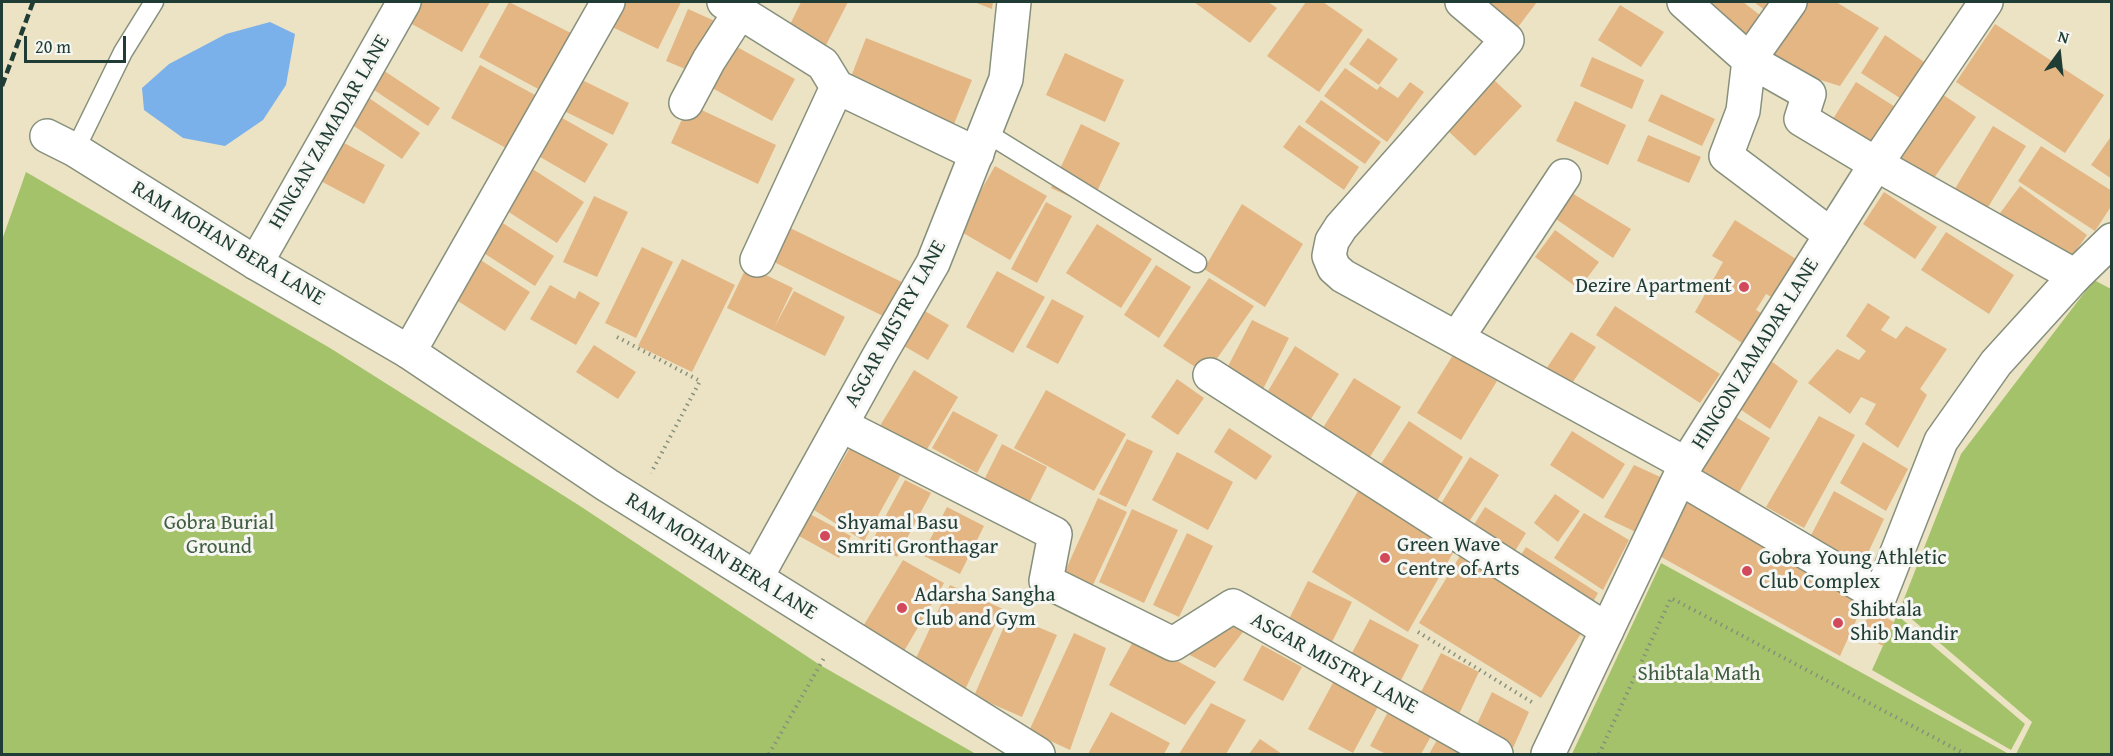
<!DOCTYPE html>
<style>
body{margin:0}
#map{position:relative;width:2113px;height:756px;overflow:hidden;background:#ece3c5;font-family:"Gentium Book Plus",serif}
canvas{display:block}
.frame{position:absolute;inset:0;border:3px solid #1f3d34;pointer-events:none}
.north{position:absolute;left:2029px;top:24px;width:60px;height:60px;-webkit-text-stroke:4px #f6f6f2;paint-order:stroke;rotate:15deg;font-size:16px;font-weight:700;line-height:24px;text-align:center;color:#1f3d34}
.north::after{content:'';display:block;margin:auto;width:21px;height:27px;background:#1f3d34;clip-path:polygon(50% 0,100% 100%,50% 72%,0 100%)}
.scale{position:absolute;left:24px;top:36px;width:102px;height:27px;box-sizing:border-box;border:3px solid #1f3d34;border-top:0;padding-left:8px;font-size:18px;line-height:21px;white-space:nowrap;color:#1f3d34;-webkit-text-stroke:4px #f6f6f2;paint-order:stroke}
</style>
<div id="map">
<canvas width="2113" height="756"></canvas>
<div class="frame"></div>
<div class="north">N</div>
<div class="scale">20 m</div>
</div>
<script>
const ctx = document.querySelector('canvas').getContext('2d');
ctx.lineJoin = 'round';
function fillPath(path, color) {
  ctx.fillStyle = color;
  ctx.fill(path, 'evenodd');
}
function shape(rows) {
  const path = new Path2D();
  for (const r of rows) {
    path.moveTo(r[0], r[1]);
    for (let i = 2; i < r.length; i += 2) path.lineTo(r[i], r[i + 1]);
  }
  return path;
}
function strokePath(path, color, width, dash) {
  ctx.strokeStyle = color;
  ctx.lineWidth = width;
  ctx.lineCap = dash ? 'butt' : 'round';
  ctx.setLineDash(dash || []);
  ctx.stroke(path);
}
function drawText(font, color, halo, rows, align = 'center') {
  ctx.font = font + ' "Gentium Book Plus",serif';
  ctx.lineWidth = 6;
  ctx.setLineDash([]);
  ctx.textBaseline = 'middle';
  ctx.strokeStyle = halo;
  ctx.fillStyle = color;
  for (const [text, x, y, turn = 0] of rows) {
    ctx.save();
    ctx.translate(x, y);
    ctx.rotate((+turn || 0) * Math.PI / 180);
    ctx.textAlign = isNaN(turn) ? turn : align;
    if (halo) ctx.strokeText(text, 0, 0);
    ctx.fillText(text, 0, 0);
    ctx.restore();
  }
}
fillPath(shape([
 [26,172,330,348,580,506,820,665,976,754,2,754,2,240],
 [2094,280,2111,289,2111,754,2016,754,2032,722,1900,609,1961,454],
 [1661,563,1864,674,2009,754,1572,754],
 [1897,615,2025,724,2011,750,1872,670]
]), '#a4c269');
fillPath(shape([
 [270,22,295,34,286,85,263,120,225,146,183,138,144,110,142,88,169,64,226,34]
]), '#7bb1ea');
fillPath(shape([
 [413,2,490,2,462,52,403,19],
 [509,2,571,33,540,90,479,57],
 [620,2,681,2,658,49,608,25],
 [801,2,848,2,822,53,785,35],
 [974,2,993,2,992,9],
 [1194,2,1268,2,1277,8,1250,43],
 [1306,2,1323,2,1363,30,1319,92,1267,56],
 [1480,2,1537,2,1515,31],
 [1704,2,1743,2,1769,22,1750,46],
 [1754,2,1786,2,1774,17],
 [1805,2,1836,2,1879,28,1840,86,1765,63],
 [1620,5,1664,32,1641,67,1598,40],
 [688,9,717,22,695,73,666,61],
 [1995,24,2104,95,2065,153,1956,82],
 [1885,35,1930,66,1906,102,1861,73],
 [866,38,972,80,954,124,849,82],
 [1368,38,1398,59,1379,85,1349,64],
 [728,42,795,79,772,121,705,84],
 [1065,53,1124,80,1105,122,1046,95],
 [1592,57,1644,80,1632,109,1580,86],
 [480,65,535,95,506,148,451,118],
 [1345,68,1377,90,1380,86,1398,98,1410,82,1424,92,1387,142,1324,96],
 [383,70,440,108,428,126,371,88],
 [576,77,629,103,613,135,560,109],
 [1494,80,1522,106,1475,156,1447,130],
 [1856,82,1900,110,1876,146,1833,119],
 [1936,90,1976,117,1932,181,1892,154],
 [1661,94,1715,119,1702,146,1648,121],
 [369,98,420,133,402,159,351,124],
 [1321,100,1381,142,1365,164,1305,122],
 [1575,101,1626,125,1608,165,1556,141],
 [689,104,776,145,758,184,671,143],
 [557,115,608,144,585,183,535,154],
 [1081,124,1120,143,1090,206,1051,188],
 [1299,125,1359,167,1344,190,1283,147],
 [1993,126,2026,146,1985,212,1953,192],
 [1648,135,1701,157,1689,183,1637,161],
 [2112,135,2112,179,2091,165],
 [335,138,385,165,364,204,315,178],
 [2041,146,2112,191,2112,205,2095,231,2018,181],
 [995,166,1047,196,1010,260,958,230],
 [531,168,584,202,557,243,504,209],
 [2020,186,2087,235,2066,265,1998,216],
 [1562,187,1631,229,1613,258,1547,213],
 [1884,192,1937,227,1915,259,1863,224],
 [594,196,628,212,597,277,563,262],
 [1046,202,1072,216,1037,283,1011,269],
 [1242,204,1303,244,1265,307,1204,269],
 [498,220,554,256,535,286,479,250],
 [1735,220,1796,259,1773,298,1766,294,1756,310,1764,315,1745,345,1695,312,1723,262,1712,256],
 [1097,224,1152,259,1121,308,1066,273],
 [790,228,908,285,891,320,774,262],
 [1555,230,1599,262,1579,289,1535,257],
 [1946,232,2014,275,1989,314,1921,270],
 [642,247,673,262,636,338,605,323],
 [476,257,530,292,505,331,450,296],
 [682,259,735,285,692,372,638,346],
 [1156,265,1191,287,1159,338,1124,315],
 [747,266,793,288,774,328,794,291,845,317,825,356,727,308],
 [997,271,1045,297,1013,353,966,327],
 [1209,278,1254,306,1206,374,1163,346],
 [550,285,575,299,579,291,600,303,576,345,530,319],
 [1052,299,1084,316,1058,364,1026,347],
 [1868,303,1890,317,1881,330,1896,339,1906,326,1947,349,1920,389,1927,395,1898,448,1865,424,1876,404,1861,397,1850,414,1808,383,1837,349,1859,360,1866,351,1846,336],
 [1615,306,1720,374,1700,403,1596,335],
 [918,307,949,325,928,360,897,342],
 [1252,320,1289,338,1261,393,1224,374],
 [1571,332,1596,347,1565,394,1540,378],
 [594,345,636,372,618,399,576,372],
 [1295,346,1339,374,1309,422,1265,396],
 [1453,355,1497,381,1461,440,1417,413],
 [1763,355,1798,381,1770,429,1732,404],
 [914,370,958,397,923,456,878,429],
 [1354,378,1401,407,1368,460,1321,431],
 [1177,379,1204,398,1178,435,1151,417],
 [1046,390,1126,434,1094,491,1014,448],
 [953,411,998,435,977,473,932,448],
 [1726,411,1770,438,1738,494,1705,475,1697,460],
 [1819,416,1855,435,1804,528,1766,507],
 [1409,421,1463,457,1435,504,1379,467],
 [1229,428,1272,456,1256,480,1214,452],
 [1572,431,1625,464,1603,499,1550,465],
 [855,439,905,467,864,541,814,510],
 [1127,439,1153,451,1126,507,1099,494],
 [1863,442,1908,469,1886,511,1840,483],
 [1002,444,1047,467,1026,509,981,486],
 [1177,452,1233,482,1208,530,1152,500],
 [1470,457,1499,475,1465,528,1437,510],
 [1634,465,1669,481,1640,534,1604,517],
 [905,480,931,493,897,557,871,543],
 [1363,482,1458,544,1408,632,1312,572],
 [1834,491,1884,519,1857,576,1807,543],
 [1555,494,1580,511,1558,542,1534,523],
 [1098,498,1127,512,1091,589,1063,576],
 [1681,498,1863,605,1840,656,1654,553],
 [947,507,984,526,960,574,922,555],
 [1485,507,1526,533,1512,556,1470,531],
 [1132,509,1178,530,1144,603,1099,582],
 [1584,513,1629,540,1603,590,1554,558],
 [810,514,851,536,839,558,799,536],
 [1187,533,1213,546,1179,617,1153,605],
 [1466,546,1588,622,1541,698,1419,623],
 [1526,547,1598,593,1588,611,1515,565],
 [903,560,944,583,900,658,859,633],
 [1308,581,1352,602,1332,642,1288,621],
 [950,585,1003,609,963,694,911,669],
 [1871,610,1894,622,1883,646,1860,634],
 [1236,614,1250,623,1215,668,1180,650],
 [1009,615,1057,635,1022,717,974,696],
 [1370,619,1419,645,1396,690,1346,664],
 [1074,633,1106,648,1070,750,1029,731],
 [1135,638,1216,682,1185,725,1109,685],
 [1262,645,1302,667,1283,701,1243,680],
 [1441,653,1479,672,1459,714,1419,696],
 [1335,679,1380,703,1353,753,1308,729],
 [1492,692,1529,712,1513,748,1476,726],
 [1211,703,1246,720,1226,754,1179,754],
 [1390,708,1434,731,1421,754,1386,754,1370,746],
 [1111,712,1170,743,1164,754,1088,754],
 [1260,739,1282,754,1249,754],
 [1437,740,1467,754,1429,754]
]), '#e3b684');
const service = shape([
 [985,132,1197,263],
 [75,150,123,52,154,2]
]);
const minor = shape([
 [724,2,823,64,837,87,757,260],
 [1462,2,1507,40,1341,227,1332,241,1329,256,1334,268,1343,276,1686,464],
 [1684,2,1749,60,1743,111,1726,156,1831,235],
 [1790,2,1749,60,1809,94,1801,119,1876,164,2075,276],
 [837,87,977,154],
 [686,103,709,60,740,12],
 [1876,164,1986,2],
 [256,263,404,2],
 [1457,338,1564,176],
 [409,352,608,2],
 [1210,375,1607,630],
 [841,425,1055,534,1046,581,1173,644,1233,606,1496,754]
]);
const tertiary = shape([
 [47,136,75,150,256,263,409,352,607,485,1038,754],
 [1680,478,1880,596,1941,441,1996,363,2075,276,2112,240],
 [756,578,879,356,933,263,1006,79,1014,2],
 [1548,754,1686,464,1876,164]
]);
strokePath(service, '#86907c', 21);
strokePath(minor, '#86907c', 36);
strokePath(tertiary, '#86907c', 36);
strokePath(shape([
 [617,337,700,381,651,473],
 [1418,632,1535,704],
 [769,754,824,658],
 [1599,754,1671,598,1965,754]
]), '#86907c', 4, [1.5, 4.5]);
strokePath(service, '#fff', 18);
strokePath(minor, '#fff', 33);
strokePath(tertiary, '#fff', 33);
strokePath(shape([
 [2,86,33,2]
]), '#1f3d34', 4.5, [9, 4.5]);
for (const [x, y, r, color] of [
 [1744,287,6,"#d1495b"],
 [825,536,6,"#d1495b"],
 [1385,558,6,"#d1495b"],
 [1747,571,6,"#d1495b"],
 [902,608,6,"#d1495b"],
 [1838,623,6,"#d1495b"]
]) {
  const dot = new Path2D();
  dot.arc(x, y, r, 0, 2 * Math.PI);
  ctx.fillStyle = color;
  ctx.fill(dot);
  strokePath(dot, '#f6f6f2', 2);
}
drawText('21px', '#1f3d34', '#f6f6f2', [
 ["HINGAN ZAMADAR LANE",330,132,-60],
 ["RAM MOHAN BERA LANE",228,244,31],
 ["ASGAR MISTRY LANE",896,324,-61],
 ["HINGON ZAMADAR LANE",1756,354,-58],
 ["RAM MOHAN BERA LANE",721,557,32],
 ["ASGAR MISTRY LANE",1334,664,29]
]);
drawText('21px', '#1f3d34', '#f6f6f2', [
 ["Dezire Apartment",1732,287,"right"],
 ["Shyamal Basu",837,524],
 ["Smriti Gronthagar",837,548],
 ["Green Wave",1397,546],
 ["Centre of Arts",1397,570],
 ["Gobra Young Athletic",1759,559],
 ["Club Complex",1759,583],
 ["Adarsha Sangha",914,596],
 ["Club and Gym",914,620],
 ["Shibtala",1850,611],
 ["Shib Mandir",1850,635]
], 'left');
drawText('21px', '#405e41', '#f6f6f2', [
 ["Gobra Burial",219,524],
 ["Ground",219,548],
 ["Shibtala Math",1699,675]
]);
</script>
